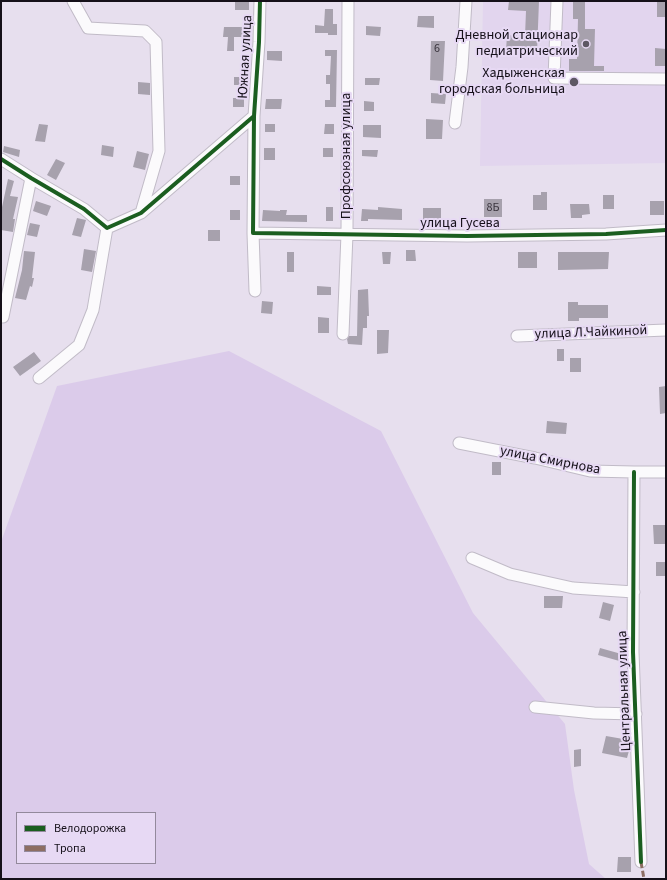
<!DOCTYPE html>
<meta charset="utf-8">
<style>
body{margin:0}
#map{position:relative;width:667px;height:880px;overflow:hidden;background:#e7dfee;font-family:"Source Sans 3",sans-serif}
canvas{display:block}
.frame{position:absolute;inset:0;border:2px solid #151019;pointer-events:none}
.legend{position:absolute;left:16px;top:812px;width:140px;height:52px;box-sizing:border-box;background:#e7d9f4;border:1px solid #93899c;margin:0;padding:5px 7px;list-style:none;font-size:12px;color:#151019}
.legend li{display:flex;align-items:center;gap:8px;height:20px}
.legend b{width:20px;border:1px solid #93899c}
</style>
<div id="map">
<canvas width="667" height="880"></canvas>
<div class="frame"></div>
<ul class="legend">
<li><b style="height:5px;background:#1b5e20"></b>Велодорожка</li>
<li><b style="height:5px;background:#8d6e63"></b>Тропа</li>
</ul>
</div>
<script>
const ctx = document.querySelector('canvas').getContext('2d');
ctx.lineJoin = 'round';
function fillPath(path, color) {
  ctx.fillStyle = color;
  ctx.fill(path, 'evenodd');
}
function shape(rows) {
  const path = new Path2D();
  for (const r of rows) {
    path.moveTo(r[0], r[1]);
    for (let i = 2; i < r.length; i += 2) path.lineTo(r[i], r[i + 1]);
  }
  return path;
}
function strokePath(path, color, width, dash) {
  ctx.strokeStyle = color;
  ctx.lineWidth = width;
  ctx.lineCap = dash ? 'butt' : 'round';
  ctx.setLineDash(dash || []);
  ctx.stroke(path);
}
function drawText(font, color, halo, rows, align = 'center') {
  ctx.font = font + ' "Source Sans 3",sans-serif';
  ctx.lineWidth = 4;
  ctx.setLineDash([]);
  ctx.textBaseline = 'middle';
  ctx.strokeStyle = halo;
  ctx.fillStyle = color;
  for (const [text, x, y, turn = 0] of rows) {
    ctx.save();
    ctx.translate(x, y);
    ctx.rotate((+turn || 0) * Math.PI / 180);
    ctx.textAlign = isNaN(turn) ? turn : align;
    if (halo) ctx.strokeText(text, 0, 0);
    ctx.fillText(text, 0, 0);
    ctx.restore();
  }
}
fillPath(shape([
 [483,1,666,1,666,163,480,166]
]), '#e2d5ee');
fillPath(shape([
 [229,351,381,431,473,613,565,724,574,790,589,864,606,879,1,879,1,542,57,386],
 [17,813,155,813,155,863,17,863]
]), '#dbcbea');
fillPath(shape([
 [235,1,249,1,249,10,235,10],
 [509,1,539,1,537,52,506,51,507,35,525,36,526,11,508,10],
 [573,1,585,1,585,29,595,29,594,66,604,66,604,71,569,71,569,59,577,59,578,19,573,19],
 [657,2,666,2,666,17,657,17],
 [325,9,333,9,333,24,337,24,337,35,328,35,328,33,315,33,315,25,324,26],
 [418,16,434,16,434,28,417,27],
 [366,26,381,27,380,36,366,35],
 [224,27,246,27,246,37,234,37,234,51,227,51,228,37,223,37],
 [431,41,445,41,443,81,430,80],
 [655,48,666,49,666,66,655,66],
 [325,50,337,50,336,107,325,107,325,100,330,100,330,84,326,84,326,75,330,75,331,56,325,56],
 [267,51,282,51,282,61,267,60],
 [234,77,246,77,246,85,234,85],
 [365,78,380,78,379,85,365,85],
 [138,82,150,83,150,95,138,94],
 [431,93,446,94,445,104,431,103],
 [233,98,244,98,244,107,233,107],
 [266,99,282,99,281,109,265,109],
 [364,101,374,102,374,111,364,111],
 [426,119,443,120,442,139,426,139],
 [39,124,48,125,45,142,35,141],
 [265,124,275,124,275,132,265,132],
 [325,124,334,124,334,134,324,134],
 [363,125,381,125,381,138,363,137],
 [102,145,114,147,113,157,101,155],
 [4,146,20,150,19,157,3,152],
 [264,148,275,148,275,160,264,160],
 [323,148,333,148,333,157,323,157],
 [362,150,378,150,377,157,362,156],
 [137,151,149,154,145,170,133,167],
 [56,159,65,163,56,180,47,175],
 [230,176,240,176,240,185,230,185],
 [8,179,14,181,10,196,18,197,13,219,15,219,13,232,1,230,2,207],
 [541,192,547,192,547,210,533,210,533,195,541,195],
 [603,195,614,195,614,209,603,209],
 [484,199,502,199,502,217,484,217],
 [36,201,51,206,47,216,33,211],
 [650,201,664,201,664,215,650,215],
 [570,204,589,204,590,214,582,215,582,218,571,218],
 [326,207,333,207,333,221,326,221],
 [378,207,402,209,402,220,368,219,368,221,361,221,362,209,378,210],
 [423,208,441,208,441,220,423,220],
 [230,210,240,210,240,220,230,220],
 [263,210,280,211,280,210,287,210,286,215,307,215,307,222,262,221],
 [77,218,86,220,81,237,72,235],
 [30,223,40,225,37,237,27,235],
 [208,230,220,230,220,241,208,241],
 [84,249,96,251,92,272,81,270],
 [406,250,415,250,416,261,406,261],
 [24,251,35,252,32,278,34,278,32,287,30,286,26,300,15,298,22,270],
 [287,252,294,252,294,272,287,272],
 [382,252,391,252,390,264,383,264],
 [518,252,537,252,537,268,518,268],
 [558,252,609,252,608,269,558,270],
 [317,286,331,287,331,295,317,295],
 [368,289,369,316,367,316,367,328,363,328,362,345,348,344,347,339,349,336,357,336,358,290],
 [262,301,273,302,272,314,261,313],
 [568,302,578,302,578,305,608,305,608,318,579,318,579,321,568,321],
 [318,317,329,318,329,333,318,333],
 [377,330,389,330,388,353,377,354],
 [557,349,564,349,564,361,557,361],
 [34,352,41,361,20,376,13,367],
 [570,358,581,358,581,372,570,372],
 [666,386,666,413,660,414,659,387],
 [547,421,567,423,566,434,546,433],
 [492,462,501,462,501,475,492,475],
 [653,525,666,525,666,544,654,544],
 [656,562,666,562,666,576,656,576],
 [544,596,563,596,562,608,544,608],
 [603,602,614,605,610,621,599,618],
 [600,648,625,655,623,662,598,655],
 [606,736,629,740,630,747,627,758,602,753],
 [581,749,581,766,574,767,574,750],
 [618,857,631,857,631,872,617,872]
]), '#a7a1ad');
const minor = shape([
 [73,1,88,28,145,31,156,42,159,151,141,213],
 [557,1,554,78,666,79],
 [455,123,462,67,466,1],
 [1,159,31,178,84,209,107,228,141,213,254,116],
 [253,233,467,236,606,234,666,230],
 [255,291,253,233,254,116,259,42,260,1],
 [3,317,31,178],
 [343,334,347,234,348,1],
 [517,336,666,330],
 [39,378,79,345,93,310,107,228],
 [459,443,535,458,590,471,634,472,666,472],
 [634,472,633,652,641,862],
 [472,558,510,574,573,588,634,592],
 [535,707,594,713,636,714]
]);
strokePath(minor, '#c1bbc7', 13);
strokePath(minor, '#fbfafc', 11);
strokePath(shape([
 [641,862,644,879]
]), '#8d6e63', 3, [6, 3]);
strokePath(shape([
 [260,1,259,42,254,116,253,233,467,236,606,234,666,230],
 [1,159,31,178,84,209,107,228,141,213,254,116],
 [634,472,633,652,641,862]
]), '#1b5e20', 4);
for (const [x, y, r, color] of [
 [586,44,4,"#5e5864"],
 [574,82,5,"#5e5864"]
]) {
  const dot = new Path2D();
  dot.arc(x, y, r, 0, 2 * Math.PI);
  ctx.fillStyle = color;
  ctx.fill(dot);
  strokePath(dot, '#e7d9f4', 1.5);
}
drawText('12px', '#3a343e', null, [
 ["6",437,49],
 ["8Б",493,208]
]);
drawText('14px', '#151019', '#e7d9f4', [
 ["Дневной стационар",578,36],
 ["педиатрический",578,52],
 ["Хадыженская",565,74],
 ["городская больница",565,90]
], 'right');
drawText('14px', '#151019', '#e7d9f4', [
 ["Южная улица",246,57,-87],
 ["Профсоюзная улица",347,156,-90],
 ["улица Гусева",460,224],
 ["улица Л.Чайкиной",591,333,-2],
 ["улица Смирнова",550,461,11],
 ["Центральная улица",625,691,-92]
]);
</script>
